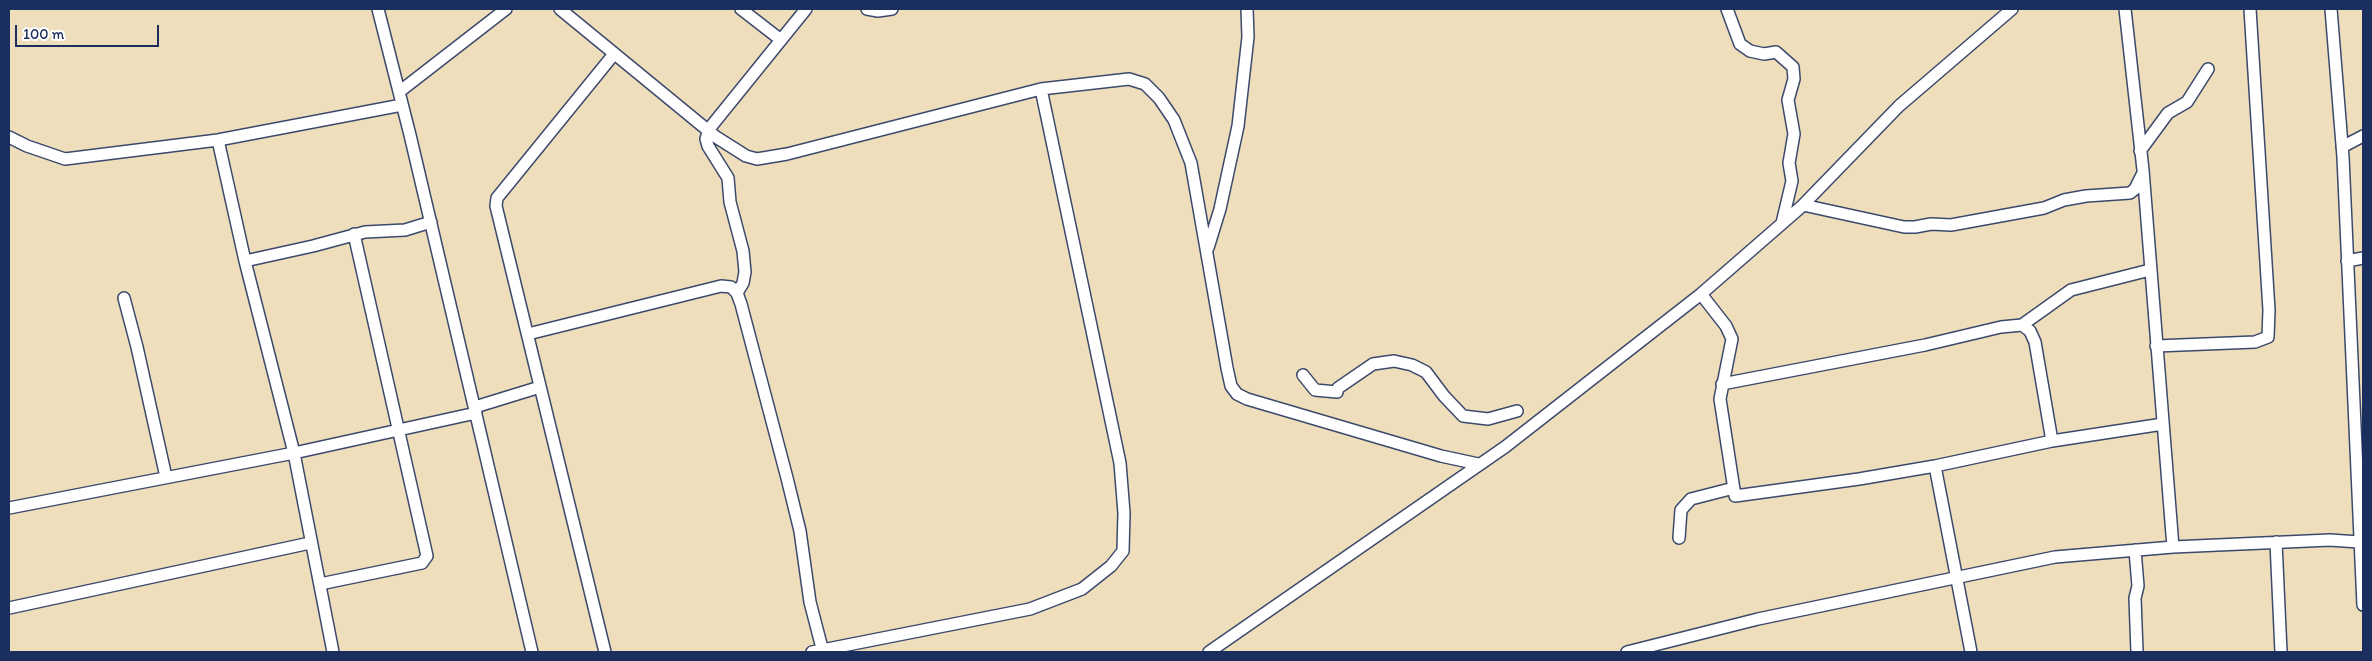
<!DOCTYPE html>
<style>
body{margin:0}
#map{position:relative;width:2372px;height:661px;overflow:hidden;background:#efdebc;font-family:Itim,sans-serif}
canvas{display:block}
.frame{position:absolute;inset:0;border:10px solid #1b2f5e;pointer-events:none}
.scale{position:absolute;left:15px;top:25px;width:144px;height:22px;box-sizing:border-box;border:2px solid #1b2f5e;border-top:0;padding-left:6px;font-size:15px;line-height:18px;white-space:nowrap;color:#1b2f5e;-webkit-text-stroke:4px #fff;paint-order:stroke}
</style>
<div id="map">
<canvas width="2372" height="661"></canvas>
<div class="frame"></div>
<div class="scale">100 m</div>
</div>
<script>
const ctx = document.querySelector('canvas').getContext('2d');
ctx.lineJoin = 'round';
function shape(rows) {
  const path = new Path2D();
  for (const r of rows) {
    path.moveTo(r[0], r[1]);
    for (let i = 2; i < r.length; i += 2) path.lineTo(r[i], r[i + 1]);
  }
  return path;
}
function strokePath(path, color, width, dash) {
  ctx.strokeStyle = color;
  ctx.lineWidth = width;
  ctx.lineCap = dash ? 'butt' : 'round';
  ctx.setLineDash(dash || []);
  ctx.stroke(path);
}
const minor = shape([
 [378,9,410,135,532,652],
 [560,9,716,137,746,156,757,159,787,154,1041,89,1129,79,1145,84,1159,98,1174,120,1191,163,1227,368,1231,386,1237,394,1247,399,1441,456,1478,464],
 [741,9,781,40],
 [867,9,878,11,892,9],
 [1727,9,1740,44,1750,51,1764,54,1776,52,1793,67,1794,79,1788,100,1794,134,1789,163,1792,181,1782,223],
 [2125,9,2143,170,2173,547],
 [2331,9,2343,157,2363,605],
 [399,92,506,9],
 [9,137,27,146,65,159,218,140,402,105],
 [218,140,245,261,294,453,333,652],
 [2342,147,2363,136],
 [2140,151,2168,113,2187,102,2208,69],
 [1803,205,1904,227,1915,227,1931,224,1951,225,2044,208,2064,200,2086,196,2130,193,2135,189,2142,175],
 [1208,248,1220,209,1238,126,1248,37,1247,9],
 [245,261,313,246,365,232,405,230,431,222],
 [2347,261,2363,258],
 [737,293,743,283,745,272,743,251,730,202,728,178,708,146,706,139,709,129,806,9],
 [1701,294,1726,326,1732,339,1720,399,1735,496,1859,479,1935,466,2052,441,2163,424],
 [124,298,137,347,166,477],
 [2022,325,2071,290,2150,270],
 [528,334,721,286,731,287,737,293,741,304,787,478,800,531,810,602,823,652],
 [2156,346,2255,342,2268,337,2269,310,2250,9],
 [1303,375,1315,390,1337,392,1338,388,1373,364,1394,361,1412,365,1426,372,1444,396,1463,416,1488,419,1517,411],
 [1722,384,1925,345,2001,327,2022,325,2030,331,2035,342,2052,441],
 [475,407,540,387],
 [1935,466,1971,652],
 [9,508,294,453,476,413],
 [1679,538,1681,510,1691,499,1734,488],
 [2276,542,2281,652],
 [2135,550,2138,586,2135,598,2137,652],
 [320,584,422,563,427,556,354,234],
 [9,608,310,543],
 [605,652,496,206,497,198,614,54],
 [812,652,1030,609,1082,589,1111,566,1123,551,1124,513,1120,463,1041,89],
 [1209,652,1505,447,1701,294,1801,207,1899,106,2012,9],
 [1627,652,1758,619,2055,557,2173,547,2330,540,2359,542]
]);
strokePath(minor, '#3b496c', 14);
strokePath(minor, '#fff', 11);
</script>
